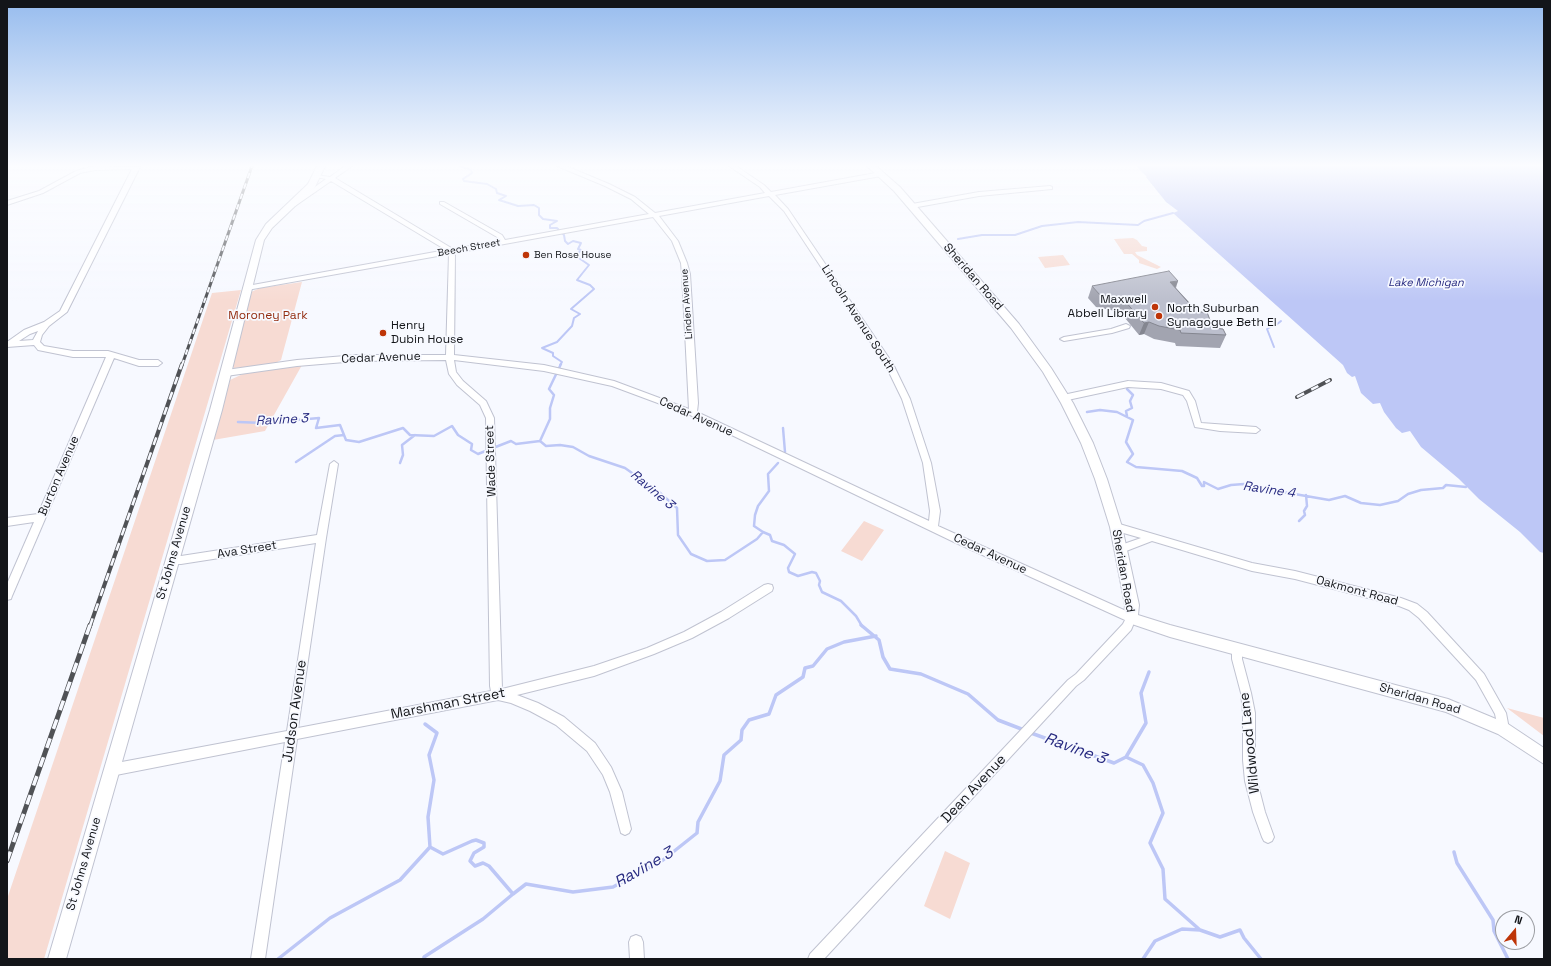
<!DOCTYPE html>
<style>
body{margin:0}
#map{position:relative;width:1551px;height:966px;overflow:hidden;background:#f7f9ff;font-family:"Space Grotesk",sans-serif}
canvas{display:block}
.frame{position:absolute;inset:0;border:8px solid #131519;pointer-events:none}
.north{position:absolute;left:1495px;top:910px;width:40px;height:40px;box-sizing:border-box;background:#f7f9ff;border:1px solid #9c9ea3;border-radius:50%;rotate:19deg;font-size:11px;font-weight:700;line-height:16px;text-align:center;color:#131519}
.north::after{content:'';display:block;margin:auto;width:14px;height:18px;background:#be3508;clip-path:polygon(50% 0,100% 100%,50% 72%,0 100%)}
</style>
<div id="map">
<canvas width="1551" height="966"></canvas>
<div class="frame"></div>
<div class="north">N</div>
</div>
<script>
const ctx = document.querySelector('canvas').getContext('2d');
ctx.lineJoin = 'round';
function fillPath(path, color) {
  ctx.fillStyle = color;
  ctx.fill(path, 'evenodd');
}
function shape(rows) {
  const path = new Path2D();
  for (const r of rows) {
    path.moveTo(r[0], r[1]);
    for (let i = 2; i < r.length; i += 2) path.lineTo(r[i], r[i + 1]);
  }
  return path;
}
function strokePath(path, color, width, dash) {
  ctx.strokeStyle = color;
  ctx.lineWidth = width;
  ctx.lineCap = dash ? 'butt' : 'round';
  ctx.setLineDash(dash || []);
  ctx.stroke(path);
}
function drawText(font, color, halo, rows, align = 'center') {
  ctx.font = font + ' "Space Grotesk",sans-serif';
  ctx.lineWidth = 3.5;
  ctx.setLineDash([]);
  ctx.textBaseline = 'middle';
  ctx.strokeStyle = halo;
  ctx.fillStyle = color;
  for (const [text, x, y, turn = 0] of rows) {
    ctx.save();
    ctx.translate(x, y);
    ctx.rotate((+turn || 0) * Math.PI / 180);
    ctx.textAlign = isNaN(turn) ? turn : align;
    if (halo) ctx.strokeText(text, 0, 0);
    ctx.fillText(text, 0, 0);
    ctx.restore();
  }
}
fillPath(shape([
 [1133,238,1137,240,1142,246,1147,247,1147,251,1135,252,1137,255,1161,267,1157,269,1139,263,1139,260,1132,254,1124,254,1114,239],
 [1063,255,1070,265,1045,268,1038,257],
 [302,282,281,360,272,365,234,368,233,367,251,292,260,288],
 [241,290,44,959,7,959,7,899,212,293],
 [302,365,265,431,213,440,230,380,247,372],
 [864,521,884,530,862,561,841,551],
 [1507,708,1544,718,1544,736],
 [945,851,970,863,950,919,924,906]
]), '#f7dbd3');
fillPath(shape([
 [1136,166,1544,166,1544,553,1540,552,1520,532,1479,499,1459,479,1421,447,1410,431,1402,433,1396,428,1384,412,1380,403,1373,404,1361,393,1355,376,1352,377,1347,373,1343,365,1173,213,1178,211,1166,202,1146,177,1147,177]
]), '#bdc7f6');
strokePath(shape([
 [460,166,471,170,472,173,463,179,464,181,487,184,496,189,497,193,506,196,499,200,518,206,534,205,539,208,539,215,543,219,557,221,550,225,550,228,557,228,564,235,565,241,568,244,573,241,581,243,578,249,581,250,576,256,589,265,577,280,590,285,594,289,571,309,580,314,574,318,572,326,557,342,542,348,553,353,553,356,562,362,560,365],
 [958,239,982,235,1015,235,1042,226,1078,222,1138,225,1144,221,1173,213],
 [1274,325,1267,329,1274,347],
 [1276,325,1281,321]
]), '#bdc7f6', 2);
strokePath(shape([
 [1127,389,1133,395,1130,401,1132,408,1126,411,1127,416],
 [1087,412,1100,410,1117,412,1133,420,1126,442,1133,454,1127,462,1136,467,1182,471,1197,478,1202,486,1204,486,1204,482,1218,489,1231,485,1244,484,1269,492,1283,492,1329,500,1345,496,1361,503,1380,505,1398,501,1408,494,1421,490,1443,488,1446,485,1466,487],
 [238,422,264,423,319,418,316,428,340,425,346,440,359,442,403,428,410,435,434,436,452,426,458,435,472,444,471,450,478,454,488,450],
 [783,428,785,452],
 [540,441,550,419,550,408,554,395,549,389,561,364],
 [493,448,511,441,516,444,540,441,546,446,560,445,573,447,589,456,625,468,659,492,677,508,678,535,691,554,707,561,725,560,757,539,763,532,770,535,772,541,784,545,795,554,788,568,789,572,798,576,812,572,816,573,820,581,819,585,822,592,841,601,856,616,862,626],
 [296,462,335,436,344,435],
 [400,463,403,455,402,445,415,435],
 [1299,521,1305,515,1304,511,1307,506,1306,495],
 [763,532,754,526,755,515,758,506,769,491,768,474,778,463]
]), '#bdc7f6', 2.5);
strokePath(shape([
 [861,625,879,640,883,657,890,669,921,674,968,694,998,720,1024,730],
 [425,724,437,733,429,755,434,780,428,817,430,847],
 [1031,733,1114,763,1126,757,1143,765,1153,783,1163,813,1150,843,1163,869,1165,899,1200,930],
 [1126,757,1146,723,1141,693,1149,672],
 [1454,852,1457,863,1493,920,1494,931,1508,959],
 [278,959,330,918,400,880,430,847,443,854,472,841,476,840,484,843,484,847,474,853,470,861,475,866,483,863,489,866,513,894,526,884,573,892,613,887,663,860,697,833,698,822,720,781,724,755,741,740,742,730,749,720,769,714,776,695,803,677,805,668,813,666,827,649,844,642,876,636],
 [424,959,424,957,483,919,513,894],
 [1143,959,1155,941,1182,929,1200,930,1220,937,1240,930,1244,938,1261,959]
]), '#bdc7f6', 3.5);
const minor = shape([
 [95,166,140,167,67,312,49,326,42,335,40,342,44,346,73,351,108,351,139,360,158,360,162,363,158,366,139,366,114,358,12,596,11,599,7,600,7,584,34,522,7,526,7,518,38,514,106,357,73,357,38,350,34,345,7,347,7,342,24,330,44,322,60,311,132,169,95,170,80,173,43,193,7,205,7,201,39,191,76,171,95,166],
 [38,331,33,340,19,341,30,334,38,331],
 [345,166,352,166,335,178,453,249,499,241,497,237,440,204,440,202,444,202,502,235,505,240,649,214,631,199,605,186,557,166,566,166,609,184,635,197,655,213,765,193,760,187,729,166,736,166,764,185,771,192,881,172,884,174,881,176,775,195,788,209,893,364,910,399,931,463,940,511,938,526,1135,615,1136,618,1131,630,1084,680,1076,686,824,959,808,959,810,954,1068,680,1076,674,1123,624,1125,620,954,542,690,415,612,386,544,371,454,360,456,372,463,381,486,401,494,418,502,689,594,666,647,648,684,632,721,612,764,585,768,584,772,585,773,588,772,591,729,618,692,638,654,654,594,676,517,695,538,703,564,717,595,743,611,767,622,792,631,829,629,833,625,835,621,833,610,792,603,775,587,751,556,725,530,711,511,703,498,700,297,739,265,959,251,959,285,742,111,776,107,774,105,770,107,766,111,764,287,731,316,543,181,564,172,564,169,563,167,560,169,557,172,556,181,556,317,535,330,464,334,461,338,464,326,538,298,728,491,691,490,686,486,418,480,405,457,385,449,374,446,360,357,361,297,366,226,376,222,373,226,370,297,360,357,355,446,355,449,254,247,290,243,288,247,286,446,250,331,181,295,206,291,206,291,204,326,179,316,177,316,175,330,177,345,166],
 [769,196,784,211,885,364,902,399,923,463,930,511,929,521,697,412,698,403,690,274,687,263,678,241,659,216,769,196],
 [653,217,672,241,681,263,682,274,689,409,614,381,544,365,454,355,455,253,653,217],
 [1050,186,1052,187,1052,189,979,196,912,208,909,206,912,204,979,192,1050,186],
 [1126,324,1130,326,1129,328,1112,333,1064,341,1060,339,1064,337,1111,329,1126,324],
 [1128,381,1161,383,1189,391,1195,401,1201,423,1256,427,1260,430,1256,433,1220,431,1195,427,1187,401,1183,395,1161,389,1128,387,1063,401,1059,398,1063,395,1128,381],
 [1116,523,1252,563,1295,571,1401,598,1417,604,1427,612,1484,674,1506,713,1509,729,1507,733,1503,734,1499,733,1495,714,1476,680,1419,618,1409,610,1399,606,1295,579,1252,571,1152,541,1121,553,1118,552,1116,549,1118,546,1141,538,1113,530,1111,527,1113,524,1116,523],
 [1237,644,1241,646,1242,649,1242,659,1251,693,1255,713,1255,760,1257,781,1265,812,1274,837,1272,841,1268,843,1264,841,1262,837,1253,812,1245,781,1243,760,1243,713,1241,693,1232,659,1232,649,1233,646,1237,644],
 [636,935,641,937,643,942,644,959,630,959,629,942,631,937,636,935]
]);
const tertiary = shape([
 [317,166,325,166,315,187,272,228,264,240,222,410,66,959,48,959,210,410,256,240,266,224,308,184,317,166],
 [867,166,876,166,900,187,1019,324,1051,368,1073,403,1093,443,1107,479,1122,527,1139,605,1138,615,1170,625,1448,699,1508,724,1544,748,1544,764,1498,734,1446,712,1170,637,1126,622,1124,618,1125,605,1110,527,1095,479,1081,443,1061,403,1043,372,1011,328,894,191,867,166]
]);
strokePath(minor, '#c0c3d1', 2);
strokePath(tertiary, '#c0c3d1', 2);
fillPath(minor, '#fff');
fillPath(tertiary, '#fff');
const railFar2 = shape([
 [182,365,252,166]
]);
const railFar1 = shape([
 [1297,397,1330,380],
 [90,626,182,364]
]);
const rail = shape([
 [7,861,90,625]
]);
strokePath(railFar2, '#505256', 3);
strokePath(railFar1, '#505256', 4);
strokePath(rail, '#505256', 5);
strokePath(railFar2, '#f7f9ff', 2, [5.5]);
strokePath(railFar1, '#f7f9ff', 2.5, [8]);
strokePath(rail, '#f7f9ff', 3.5, [10]);
fillPath(shape([
 [1178,281,1176,288,1213,328,1226,335,1220,348,1176,346,1175,343,1154,339,1144,334,1139,335,1120,312,1096,307,1088,298,1092,286]
]), '#a2a4b0');
fillPath(shape([
 [1178,281,1173,293,1170,282],
 [1149,322,1144,334,1139,335,1144,323]
]), '#848690');
const building = shape([
 [1169,271,1178,281,1170,282,1197,312,1207,312,1213,328,1223,329,1226,335,1181,333,1180,330,1159,326,1149,322,1144,323,1124,300,1100,295,1092,286,1169,271]
]);
fillPath(building, '#bcbfcd');
strokePath(building, '#848690', 1);
const sky = ctx.createLinearGradient(0, 0, 0, 301);
sky.addColorStop(0, '#97bcee');
sky.addColorStop(0.55, '#fbfcff');
sky.addColorStop(1, '#fbfcff00');
ctx.fillStyle = sky;
ctx.fillRect(0, 0, 1551, 301);
for (const [x, y, r, color] of [
 [526,255,4,"#be3508"],
 [1155,307,4,"#be3508"],
 [1159,316,4,"#be3508"],
 [383,333,4,"#be3508"]
]) {
  const dot = new Path2D();
  dot.arc(x, y, r, 0, 2 * Math.PI);
  ctx.fillStyle = color;
  ctx.fill(dot);
  strokePath(dot, '#f7f9ff', 1.5);
}
drawText('10px', '#131519', '#f7f9ff', [
 ["Beech Street",469,248,-10],
 ["Linden Avenue",687,304,-94]
]);
drawText('10px', '#131519', '#f7f9ff', [
 ["Ben Rose House",534,255]
], 'left');
drawText('italic 11px', '#282b81', '#f7f9ff', [
 ["Lake Michigan",1426,283]
]);
drawText('12px', '#131519', '#f7f9ff', [
 ["Sheridan Road",973,277,49],
 ["Lincoln Avenue South",858,319,57],
 ["Cedar Avenue",381,358,-2],
 ["Cedar Avenue",696,417,24],
 ["Wade Street",491,461,-92],
 ["Burton Avenue",59,476,-67],
 ["Ava Street",247,550,-9],
 ["St Johns Avenue",174,553,-74],
 ["Cedar Avenue",990,554,25],
 ["Sheridan Road",1123,571,80],
 ["Oakmont Road",1357,591,15],
 ["Sheridan Road",1420,699,16],
 ["St Johns Avenue",84,864,-74]
]);
drawText('12px', '#131519', '#f7f9ff', [
 ["Maxwell",1147,300,"right"],
 ["Abbell Library",1147,314,"right"],
 ["North Suburban",1167,309],
 ["Synagogue Beth El",1167,323],
 ["Henry",391,326],
 ["Dubin House",391,340]
], 'left');
drawText('12px', '#942e12', '#f7f9ff', [
 ["Moroney Park",268,316]
]);
drawText('italic 13px', '#282b81', '#f7f9ff', [
 ["Ravine 3",282,420,-3],
 ["Ravine 3",652,490,40],
 ["Ravine 4",1269,490,8]
]);
drawText('14px', '#131519', '#f7f9ff', [
 ["Marshman Street",448,704,-11],
 ["Judson Avenue",295,711,-82],
 ["Wildwood Lane",1250,743,-96],
 ["Dean Avenue",974,789,-47]
]);
drawText('italic 16px', '#282b81', '#f7f9ff', [
 ["Ravine 3",1075,749,20],
 ["Ravine 3",644,868,-30]
]);
</script>
